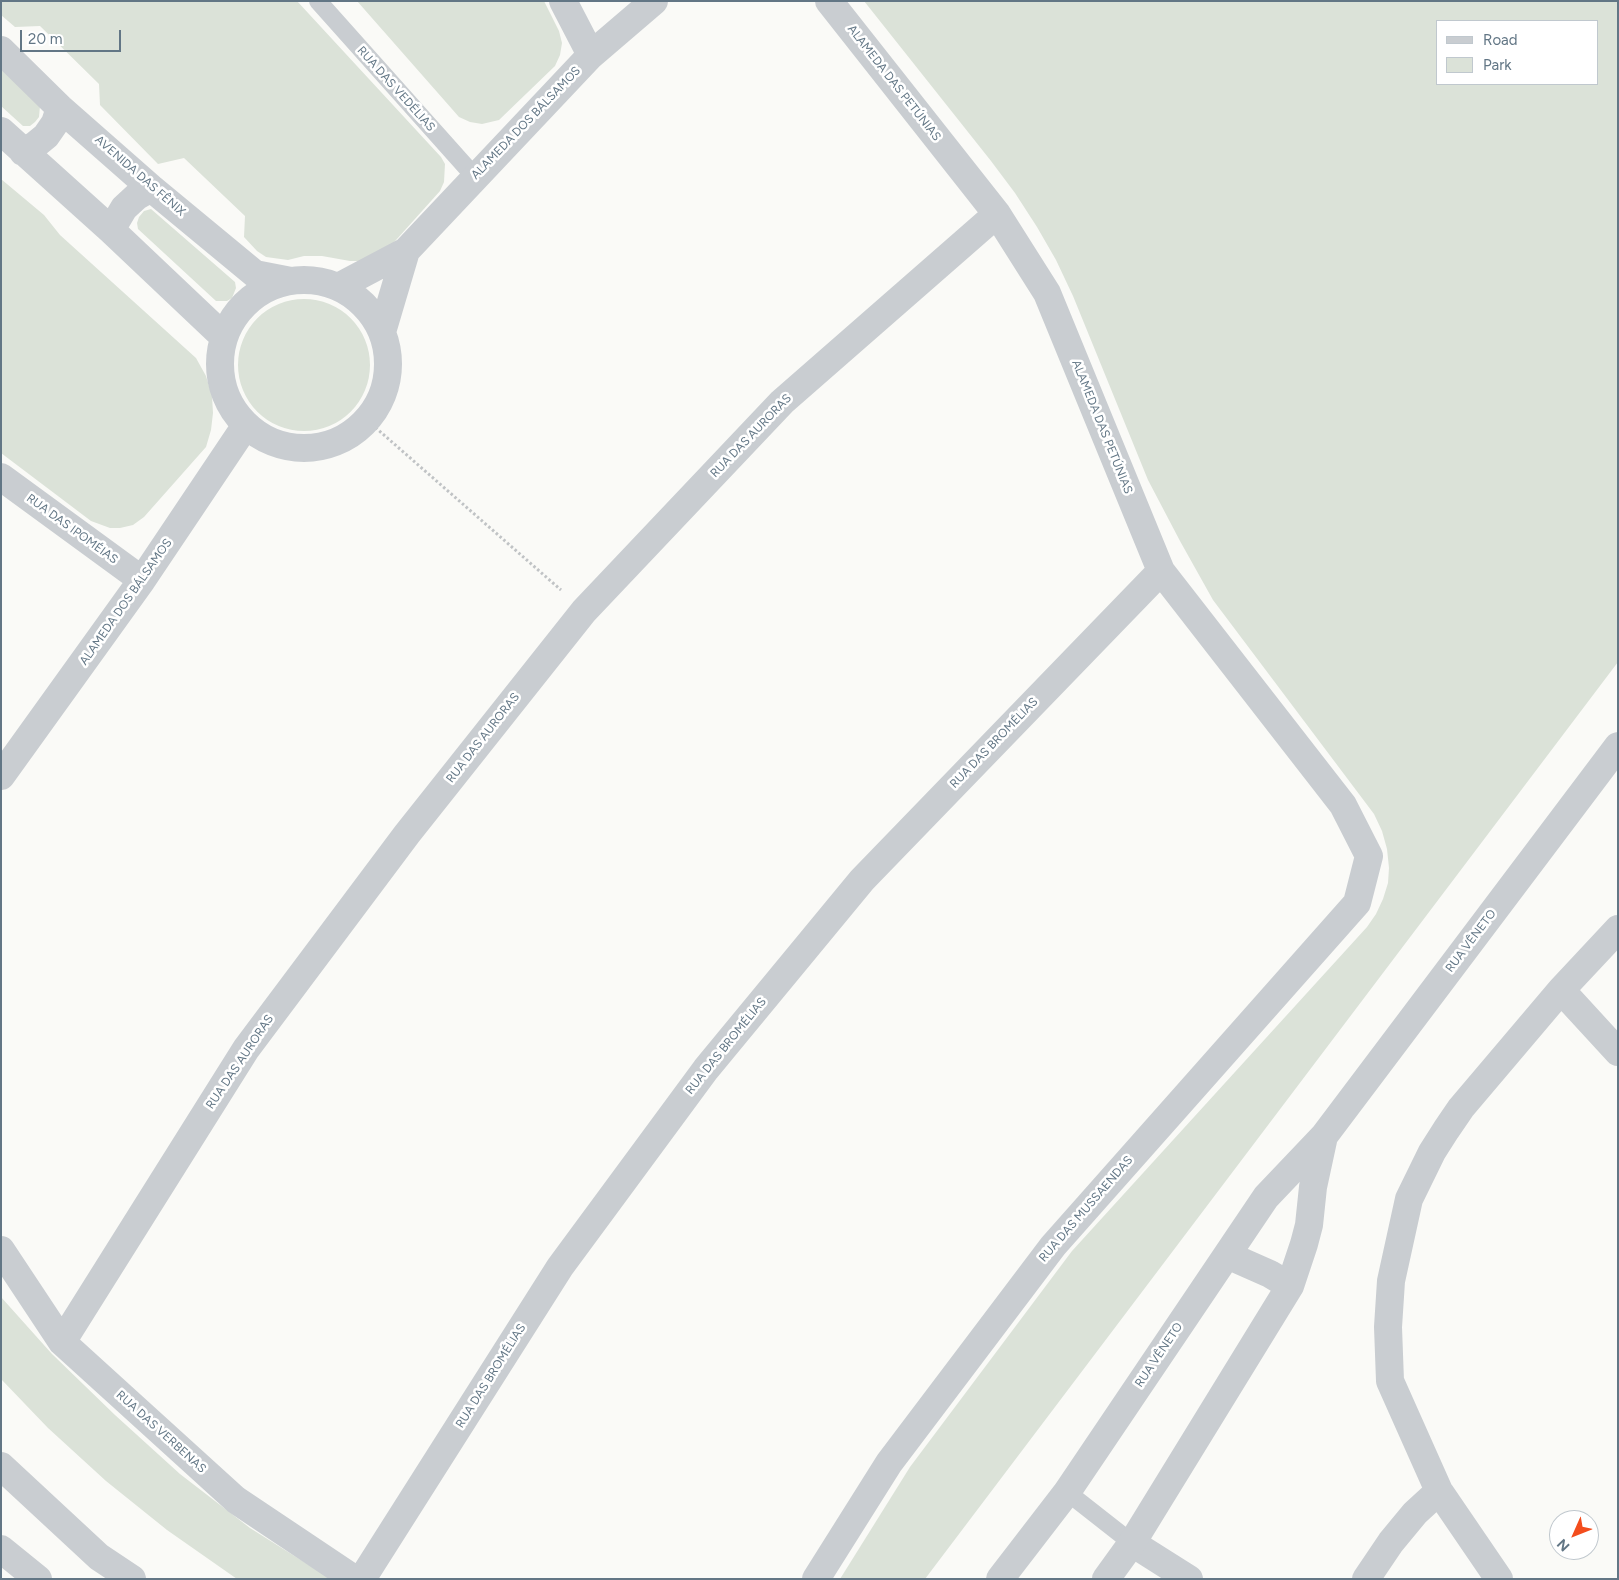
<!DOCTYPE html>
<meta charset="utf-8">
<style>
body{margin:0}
#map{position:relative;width:1619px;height:1580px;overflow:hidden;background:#fafaf7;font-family:Figtree,sans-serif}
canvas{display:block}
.frame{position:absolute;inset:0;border:2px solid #627685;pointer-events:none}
.legend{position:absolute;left:1436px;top:20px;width:162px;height:65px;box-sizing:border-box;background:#fff;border:1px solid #c0c8ce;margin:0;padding:6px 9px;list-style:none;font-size:15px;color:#627685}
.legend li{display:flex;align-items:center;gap:10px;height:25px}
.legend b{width:25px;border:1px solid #c0c8ce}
.north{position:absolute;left:1549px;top:1510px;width:50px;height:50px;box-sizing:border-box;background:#fff;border:1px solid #c0c8ce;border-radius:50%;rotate:226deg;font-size:14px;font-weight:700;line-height:20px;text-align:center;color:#627685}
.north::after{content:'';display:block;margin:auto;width:18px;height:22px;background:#f34d1d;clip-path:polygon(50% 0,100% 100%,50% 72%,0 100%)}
.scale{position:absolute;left:20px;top:30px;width:101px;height:22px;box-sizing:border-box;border:2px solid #627685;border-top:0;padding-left:6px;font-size:15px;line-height:18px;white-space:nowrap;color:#627685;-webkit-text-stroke:4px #fff;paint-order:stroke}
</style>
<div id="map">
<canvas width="1619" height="1580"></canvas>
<div class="frame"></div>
<ul class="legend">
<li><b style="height:6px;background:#c9cdd1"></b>Road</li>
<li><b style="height:14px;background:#dbe2d8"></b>Park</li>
</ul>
<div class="north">N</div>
<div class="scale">20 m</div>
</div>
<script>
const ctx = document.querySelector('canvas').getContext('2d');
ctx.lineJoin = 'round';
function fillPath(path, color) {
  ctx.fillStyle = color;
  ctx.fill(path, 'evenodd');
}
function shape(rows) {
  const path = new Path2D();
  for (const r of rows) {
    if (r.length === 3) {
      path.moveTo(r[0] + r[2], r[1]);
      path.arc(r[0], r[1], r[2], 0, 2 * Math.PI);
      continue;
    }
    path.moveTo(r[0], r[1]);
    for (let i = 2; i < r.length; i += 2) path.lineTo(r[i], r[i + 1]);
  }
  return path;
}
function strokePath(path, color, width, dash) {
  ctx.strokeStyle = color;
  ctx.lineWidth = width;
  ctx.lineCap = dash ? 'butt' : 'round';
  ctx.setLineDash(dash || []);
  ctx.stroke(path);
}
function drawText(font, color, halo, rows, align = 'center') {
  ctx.font = font + ' Figtree,sans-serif';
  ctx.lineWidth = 5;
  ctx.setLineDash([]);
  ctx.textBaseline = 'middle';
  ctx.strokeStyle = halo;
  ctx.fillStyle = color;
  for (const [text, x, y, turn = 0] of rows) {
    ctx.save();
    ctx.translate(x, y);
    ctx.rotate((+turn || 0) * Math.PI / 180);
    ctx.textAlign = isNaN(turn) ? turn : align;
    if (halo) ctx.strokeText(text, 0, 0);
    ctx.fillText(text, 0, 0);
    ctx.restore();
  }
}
fillPath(shape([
 [1,1,297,1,441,157,445,164,444,182,440,191,388,249,364,261,350,261,322,256,304,256,288,260,266,257,257,251,244,237,245,216,184,158,158,164,100,105,99,84,40,26,15,27,1,15],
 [357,1,544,1,559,31,562,43,560,55,555,66,499,120,482,124,470,122,459,117],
 [864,1,1618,1,1618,662,925,1579,840,1579,910,1467,1072,1251,1367,927,1376,914,1383,899,1388,883,1389,868,1387,849,1382,831,1374,814,1213,600,1180,541,1148,480,1073,296,1056,260,1037,227,1015,193,991,161],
 [1438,21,1598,21,1598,84,1438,84],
 [1,69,40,106,39,117,35,122,30,126,23,126,1,106],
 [1,179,44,215,60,235,196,358,206,376,212,396,213,413,211,430,206,447,144,517,133,525,120,528,110,528,91,521,1,453],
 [151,209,235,282,236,288,232,298,227,301,216,301,138,229,137,223,139,217,144,211],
 [304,365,66],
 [1,1297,52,1354,115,1415,180,1474,250,1528,331,1579,237,1579,167,1530,106,1481,48,1428,1,1379]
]), '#dbe2d8');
strokePath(shape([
 [368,421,561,590]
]), '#c0c3c5', 3, [2.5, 2.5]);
strokePath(shape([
 [318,1,475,177],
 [1067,1492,1132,1543]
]), '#c9cdd1', 18);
strokePath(shape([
 [563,1,591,55],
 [1,50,60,108,151,188,255,274,291,281],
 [1,131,111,230,224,337],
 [23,152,35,145,46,136,55,123,60,108],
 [111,230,124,208,137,196,151,188],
 [304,364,84],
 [338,287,406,251,591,55,654,1],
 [382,332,406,251],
 [1,477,142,580],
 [1,776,142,580,246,425],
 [1561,990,1618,1052],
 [1,1250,62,1342,236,1500,354,1579],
 [62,1342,246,1049,407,834,584,611,782,402,997,214],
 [1132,1543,1189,1579],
 [362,1579,560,1267,706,1069,862,880,1161,571],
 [816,1579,889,1463,1053,1246,1357,903,1369,856,1343,805,1161,571,1047,293,997,214,829,1],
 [1366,1579,1391,1542,1415,1513,1439,1491],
 [1499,1579,1439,1491,1390,1381,1388,1327,1391,1281,1409,1199,1432,1152,1446,1130,1461,1108,1561,990,1618,929]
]), '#c9cdd1', 28);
strokePath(shape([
 [1227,1255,1270,1274,1290,1286],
 [1,1466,99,1557,132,1579],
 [1,1549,38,1579],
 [1000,1579,1067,1492,1266,1197,1324,1136,1618,746],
 [1106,1579,1132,1543,1290,1286,1304,1244,1309,1225,1313,1187,1324,1136]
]), '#c9cdd1', 28);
drawText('12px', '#627685', '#fff', [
 ["ALAMEDA DAS PETÚNIAS",894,83,52],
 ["RUA DAS VEDÉLIAS",396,89,48],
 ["ALAMEDA DOS BÁLSAMOS",526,123,-46],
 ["AVENIDA DAS FÊNIX",140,176,41],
 ["ALAMEDA DAS PETÚNIAS",1102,427,68],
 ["RUA DAS AURORAS",751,436,-46],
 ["RUA DAS IPOMÉIAS",72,529,36],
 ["ALAMEDA DOS BÁLSAMOS",126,602,-55],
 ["RUA DAS AURORAS",483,738,-52],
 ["RUA DAS BROMÉLIAS",994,743,-46],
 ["RUA VÊNETO",1471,941,-53],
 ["RUA DAS BROMÉLIAS",726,1046,-51],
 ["RUA DAS AURORAS",240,1062,-56],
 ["RUA DAS MUSSAENDAS",1086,1209,-49],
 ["RUA VÊNETO",1159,1355,-56],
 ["RUA DAS BROMÉLIAS",491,1376,-58],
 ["RUA DAS VERBENAS",161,1432,42]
]);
</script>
